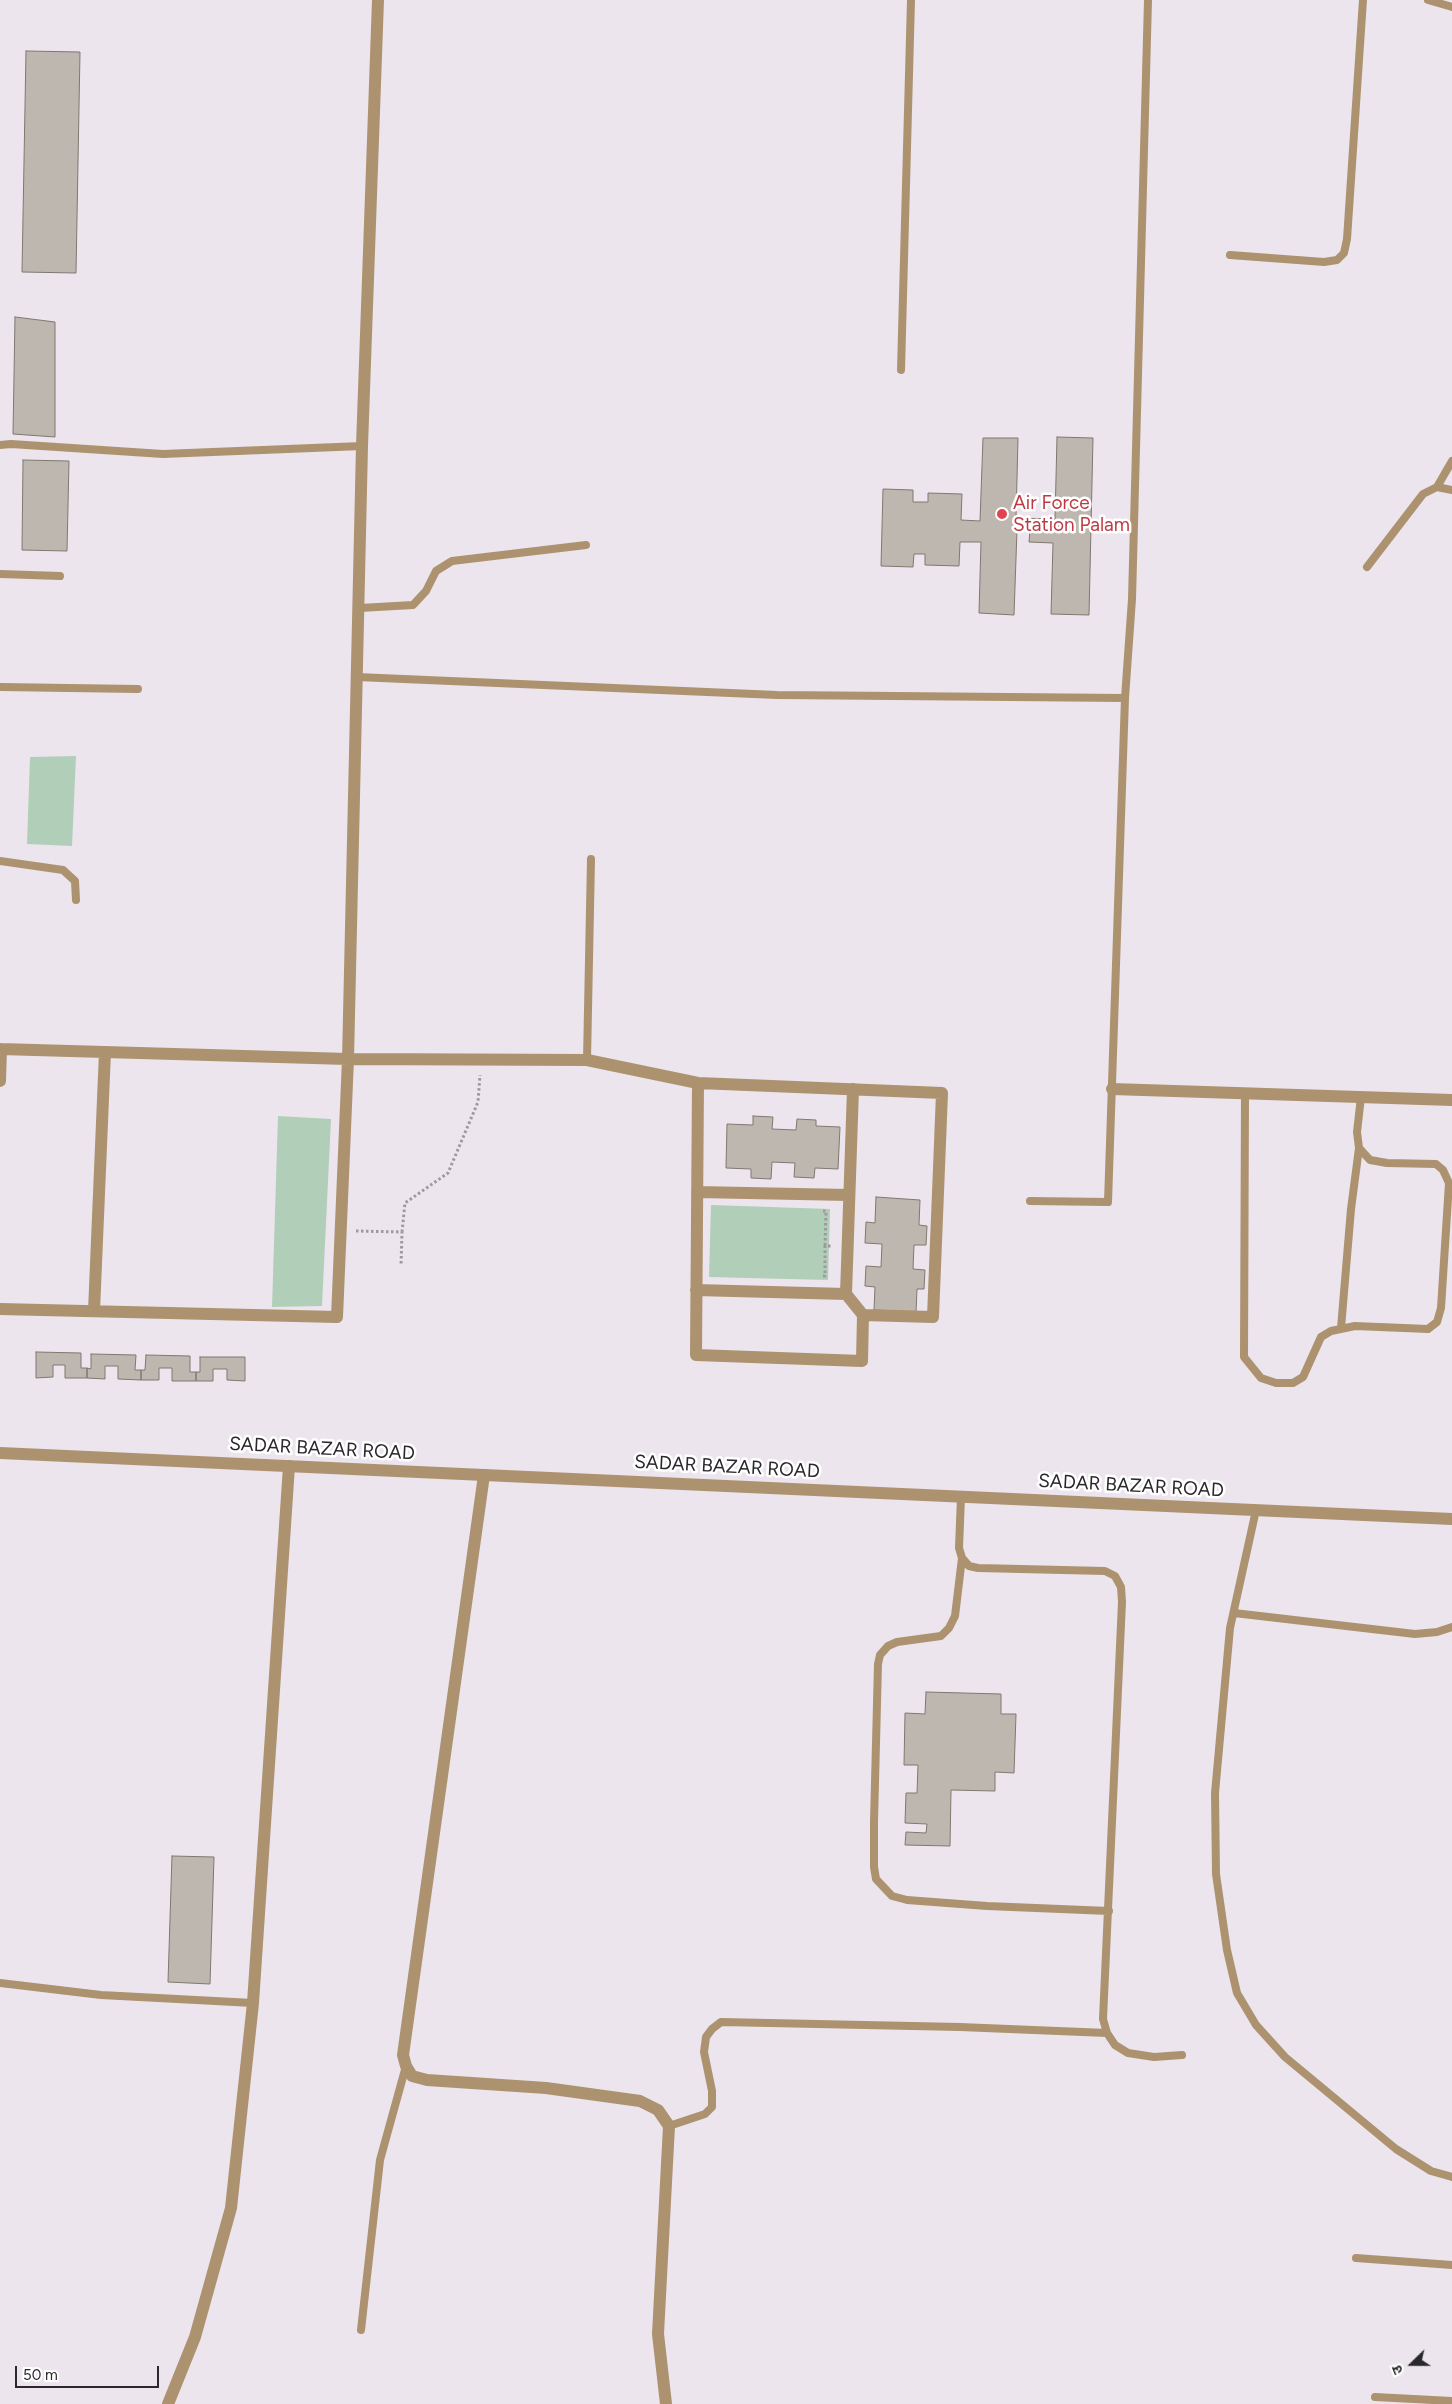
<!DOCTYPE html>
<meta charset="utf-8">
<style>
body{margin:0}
#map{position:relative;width:1452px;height:2404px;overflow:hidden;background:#ece5ee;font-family:Figtree,"Noto Sans Devanagari",sans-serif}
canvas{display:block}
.north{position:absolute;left:1387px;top:2339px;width:50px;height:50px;-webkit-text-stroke:4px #fff;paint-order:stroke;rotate:248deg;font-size:14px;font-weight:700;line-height:20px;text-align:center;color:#2a282b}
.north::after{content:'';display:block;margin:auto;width:18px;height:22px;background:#2a282b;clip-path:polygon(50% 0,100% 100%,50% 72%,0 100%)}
.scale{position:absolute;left:15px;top:2366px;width:144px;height:22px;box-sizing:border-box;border:2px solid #2a282b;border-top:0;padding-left:6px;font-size:15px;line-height:18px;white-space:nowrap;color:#2a282b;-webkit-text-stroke:4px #fff;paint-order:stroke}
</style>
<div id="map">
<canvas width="1452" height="2404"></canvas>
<div class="north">उ</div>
<div class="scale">50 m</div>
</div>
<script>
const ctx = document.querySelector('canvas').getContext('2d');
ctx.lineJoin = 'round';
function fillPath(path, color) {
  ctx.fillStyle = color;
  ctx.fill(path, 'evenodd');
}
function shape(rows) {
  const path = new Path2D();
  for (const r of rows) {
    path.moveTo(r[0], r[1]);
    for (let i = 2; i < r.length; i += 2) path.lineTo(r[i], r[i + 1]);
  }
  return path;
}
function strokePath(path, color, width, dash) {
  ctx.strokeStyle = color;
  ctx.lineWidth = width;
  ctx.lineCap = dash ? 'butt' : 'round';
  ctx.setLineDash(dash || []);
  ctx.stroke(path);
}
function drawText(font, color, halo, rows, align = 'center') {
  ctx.font = font + ' Figtree,sans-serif';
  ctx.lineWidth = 5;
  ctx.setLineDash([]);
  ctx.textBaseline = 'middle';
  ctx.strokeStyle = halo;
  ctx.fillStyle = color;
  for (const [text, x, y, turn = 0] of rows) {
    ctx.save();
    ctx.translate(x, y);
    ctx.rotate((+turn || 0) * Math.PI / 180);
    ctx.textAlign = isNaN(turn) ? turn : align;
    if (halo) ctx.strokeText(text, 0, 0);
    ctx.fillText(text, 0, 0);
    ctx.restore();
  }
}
fillPath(shape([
 [76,756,72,846,27,844,30,757],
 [278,1116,331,1119,322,1306,272,1307],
 [711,1205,830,1209,828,1280,709,1277]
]), '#b1cfb8');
const building = shape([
 [26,51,80,52,76,273,22,272,26,51],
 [15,317,55,322,55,437,13,434,15,317],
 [1057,437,1093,438,1089,615,1051,614,1053,543,1029,542,1030,530,1017,530,1014,615,979,613,981,542,960,542,959,566,925,565,925,554,914,554,913,567,881,566,883,489,913,490,913,502,928,502,928,493,962,494,961,520,980,521,983,438,1018,438,1016,518,1055,519,1057,437],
 [23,460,69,461,67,551,22,550,23,460],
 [753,1116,773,1117,772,1129,796,1130,797,1119,816,1120,816,1126,840,1127,838,1169,815,1168,814,1178,794,1177,795,1163,772,1162,771,1179,751,1178,751,1169,726,1168,727,1124,753,1125,753,1116],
 [876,1197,920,1200,919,1225,927,1226,926,1245,914,1245,913,1269,925,1270,924,1289,917,1289,916,1312,874,1310,875,1287,865,1286,866,1266,881,1267,882,1244,865,1243,866,1222,875,1223,876,1197],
 [36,1352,81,1353,81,1368,87,1368,87,1378,65,1378,65,1365,53,1365,53,1377,36,1378,36,1352],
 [91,1354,136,1355,135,1370,141,1370,141,1380,118,1379,118,1366,105,1366,105,1379,87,1378,87,1368,91,1369,91,1354],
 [146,1355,190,1356,190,1372,196,1372,196,1381,172,1381,172,1368,159,1368,159,1380,141,1380,141,1370,145,1370,146,1355],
 [200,1357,245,1357,245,1381,227,1380,227,1369,213,1369,213,1381,196,1381,196,1372,200,1372,200,1357],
 [926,1692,1001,1694,1001,1714,1016,1714,1014,1773,995,1772,995,1791,951,1790,950,1846,905,1845,906,1832,926,1833,927,1824,905,1823,906,1793,917,1793,918,1765,904,1765,905,1713,925,1714,926,1692],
 [172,1856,214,1857,210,1984,168,1982,172,1856]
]);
fillPath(building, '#bdb7af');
strokePath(building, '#7e7870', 1);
strokePath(shape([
 [823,1211,826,1211,825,1246],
 [356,1231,402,1232,401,1266],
 [402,1232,405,1203,448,1173,478,1102,480,1075],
 [823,1276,825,1276,825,1246,832,1246]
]), '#9e999f', 3, [2.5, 2.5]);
strokePath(shape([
 [1428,0,1452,7],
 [1230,255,1324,262,1337,260,1344,253,1347,239,1363,0],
 [901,370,911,0],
 [0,445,11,444,163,454,362,446],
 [1437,487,1452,461],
 [1367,567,1423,494,1437,487,1452,490],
 [0,574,60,576],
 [360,608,413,605,426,591,436,571,452,561,586,545],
 [357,677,777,695,1125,698],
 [0,687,138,689],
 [0,861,63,870,75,881,76,900],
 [587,1060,591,859],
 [1245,1094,1244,1357,1261,1378,1276,1383,1293,1383,1303,1377,1321,1337,1331,1331,1355,1326,1428,1329,1437,1322,1441,1308,1449,1183,1443,1170,1436,1164,1387,1163,1370,1160,1359,1148,1357,1132,1361,1097],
 [1030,1201,1108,1202,1125,698,1132,599,1148,0],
 [1341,1328,1351,1209,1359,1148],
 [961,1497,959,1548,962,1558,969,1566,978,1568,1105,1571,1115,1576,1121,1587,1122,1602,1103,2019,1107,2033,1115,2045,1128,2053,1154,2057,1182,2055],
 [1256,1510,1230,1628,1215,1793,1216,1874,1227,1950,1237,1993,1256,2025,1285,2057,1396,2149,1431,2171,1452,2177],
 [962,1558,955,1616,949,1628,941,1636,897,1642,888,1646,880,1655,878,1664,874,1822,874,1867,876,1879,892,1896,907,1900,987,1906,1109,1911],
 [1234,1613,1415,1634,1437,1632,1452,1627],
 [0,1983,101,1995,253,2003],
 [669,2126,705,2114,712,2107,712,2091,704,2052,706,2037,712,2029,721,2022,960,2027,1107,2033],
 [1356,2258,1452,2265],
 [361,2330,380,2160,406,2066],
 [1375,2397,1452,2401]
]), '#ac926f', 8);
strokePath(shape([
 [0,1049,348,1059,587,1060,698,1083,942,1093,933,1317,863,1315,862,1361,696,1355,698,1083],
 [0,1081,1,1049],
 [1112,1089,1452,1100],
 [697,1192,849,1195],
 [696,1290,846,1294,853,1089],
 [846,1294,863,1315],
 [0,1309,337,1317,348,1059,362,446,378,0],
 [94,1311,105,1052],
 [484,1475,403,2055,406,2066,412,2076,427,2080,546,2088,640,2101,658,2110,669,2126,658,2334,666,2404],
 [168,2404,195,2337,231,2208,253,2003,289,1466]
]), '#ac926f', 12);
strokePath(shape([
 [0,1453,1452,1519]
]), '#ac926f', 12);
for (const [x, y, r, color] of [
 [1002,514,6,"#e0444e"]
]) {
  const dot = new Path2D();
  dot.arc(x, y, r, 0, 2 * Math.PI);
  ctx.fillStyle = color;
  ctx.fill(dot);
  strokePath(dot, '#fff', 2);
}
drawText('19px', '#be3a42', '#fff', [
 ["Air Force",1013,503],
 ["Station Palam",1013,525]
], 'left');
drawText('19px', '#2a282b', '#fff', [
 ["SADAR BAZAR ROAD",322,1449,3],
 ["SADAR BAZAR ROAD",727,1467,3],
 ["SADAR BAZAR ROAD",1131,1486,3]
]);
</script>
